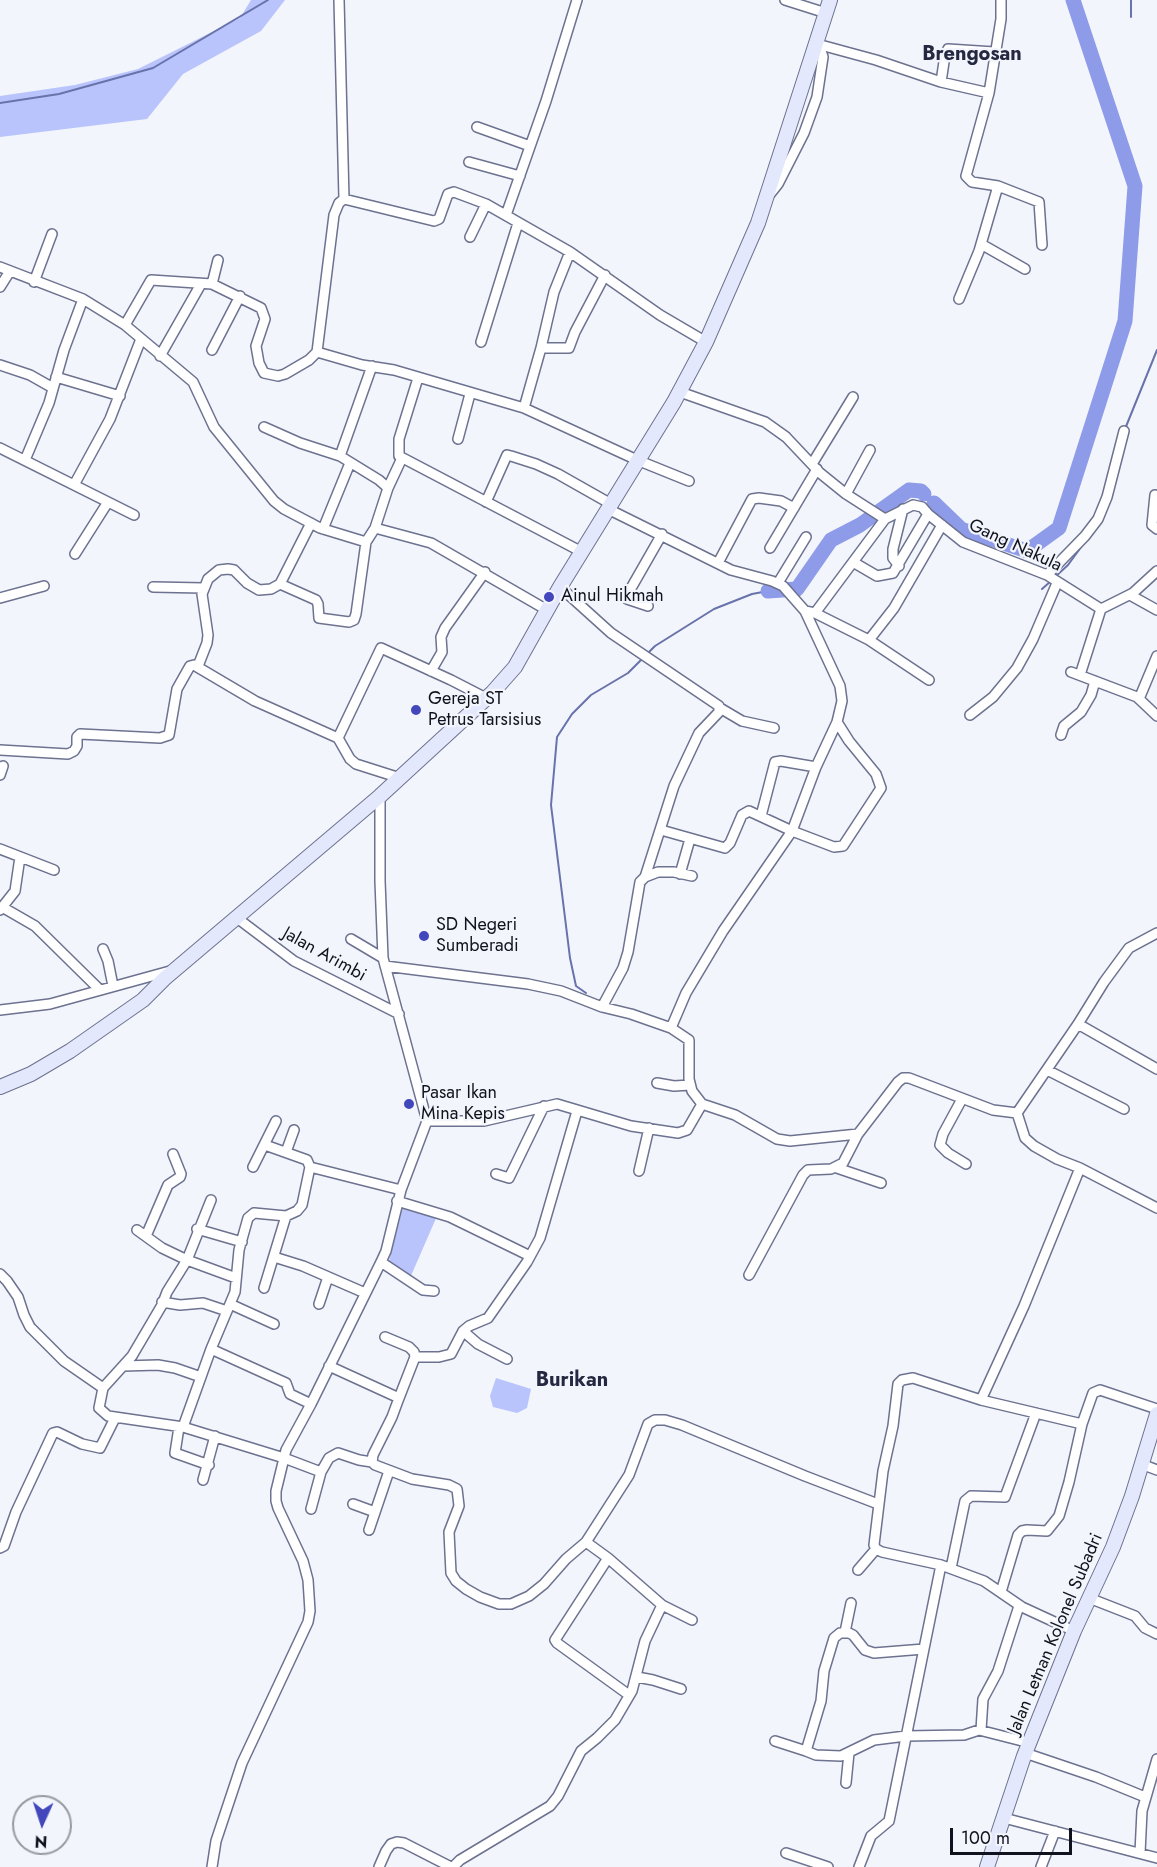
<!DOCTYPE html>
<style>
body{margin:0}
#map{position:relative;width:1157px;height:1867px;overflow:hidden;background:#f3f5fc;font-family:Jost,sans-serif}
canvas{display:block}
.north{position:absolute;left:12px;top:1795px;width:60px;height:60px;box-sizing:border-box;background:#f3f5fc;border:2px solid #989aa3;border-radius:50%;rotate:183deg;font-size:16px;font-weight:700;line-height:24px;text-align:center;color:#10121d}
.north::after{content:'';display:block;margin:auto;width:21px;height:27px;background:#4347bc;clip-path:polygon(50% 0,100% 100%,50% 72%,0 100%)}
.scale{position:absolute;left:950px;top:1828px;width:122px;height:27px;box-sizing:border-box;border:3px solid #10121d;border-top:0;padding-left:8px;font-size:18px;line-height:21px;white-space:nowrap;color:#10121d;-webkit-text-stroke:4px #f3f5fc;paint-order:stroke}
</style>
<div id="map">
<canvas width="1157" height="1867"></canvas>
<div class="north">N</div>
<div class="scale">100 m</div>
</div>
<script>
const ctx = document.querySelector('canvas').getContext('2d');
ctx.lineJoin = 'round';
function fillPath(path, color) {
  ctx.fillStyle = color;
  ctx.fill(path, 'evenodd');
}
function shape(rows) {
  const path = new Path2D();
  for (const r of rows) {
    path.moveTo(r[0], r[1]);
    for (let i = 2; i < r.length; i += 2) path.lineTo(r[i], r[i + 1]);
  }
  return path;
}
function strokePath(path, color, width, dash) {
  ctx.strokeStyle = color;
  ctx.lineWidth = width;
  ctx.lineCap = dash ? 'butt' : 'round';
  ctx.setLineDash(dash || []);
  ctx.stroke(path);
}
function drawText(font, color, halo, rows, align = 'center') {
  ctx.font = font + ' Jost,sans-serif';
  ctx.lineWidth = 4.5;
  ctx.setLineDash([]);
  ctx.textBaseline = 'middle';
  ctx.strokeStyle = halo;
  ctx.fillStyle = color;
  for (const [text, x, y, turn = 0] of rows) {
    ctx.save();
    ctx.translate(x, y);
    ctx.rotate((+turn || 0) * Math.PI / 180);
    ctx.textAlign = isNaN(turn) ? turn : align;
    if (halo) ctx.strokeText(text, 0, 0);
    ctx.fillText(text, 0, 0);
    ctx.restore();
  }
}
fillPath(shape([
 [251,0,285,0,261,31,183,74,147,119,0,137,0,96,75,85,138,69,240,18],
 [403,1207,437,1216,410,1278,388,1265],
 [496,1378,531,1389,527,1408,517,1413,493,1407,490,1396]
]), '#b8c4fb');
strokePath(shape([
 [1131,17,1131,0],
 [0,103,59,94,153,68,268,0],
 [1125,429,1157,350],
 [1055,577,1068,565,1084,543],
 [1042,589,1051,581],
 [646,655,655,646,714,609,752,594,768,591],
 [586,993,576,986,570,958,551,805,557,737,572,714,591,695,628,673,642,659]
]), '#6872ab', 2);
strokePath(shape([
 [934,503,961,529,1027,551,1059,528,1125,321,1135,186,1073,0],
 [768,591,797,589,831,540,860,525,909,490,921,491,924,494]
]), '#8e9be8', 15);
const street = shape([
 [339,0,344,199],
 [785,0,826,13],
 [1001,0,1001,19,989,93,966,176,972,182,998,186,1039,202,1042,245],
 [817,44,876,60,941,82,989,93],
 [941,82,945,55,948,49,994,52],
 [477,127,530,146],
 [469,162,520,176],
 [770,194,778,184,804,133,817,97,823,57,821,51,816,47],
 [506,215,546,101,577,0],
 [470,237,486,204],
 [981,244,1025,269],
 [0,267,83,299,125,325,193,382,214,427,274,501,284,509,320,528,366,542,375,528,431,543,547,610],
 [34,282,52,234],
 [212,284,218,260],
 [0,287,10,271],
 [959,299,979,251,998,186],
 [125,325,151,280,212,284,261,308,265,319,256,346,259,363,264,373,278,376,285,374,309,360,317,352,334,215,339,203,344,199,434,221,439,219,448,194,454,192,486,204,570,252,660,315,706,342],
 [481,342,518,223],
 [541,348,554,292,570,252],
 [212,350,240,296],
 [317,352,362,365,394,370,524,408,637,460,689,481],
 [160,356,201,284],
 [0,365,30,375,53,388],
 [56,377,120,396],
 [418,378,399,439,399,456,582,552],
 [680,392,765,422,786,437,820,473,846,494,885,519,913,505,922,507,928,514,963,542,1047,575,1101,609,1133,593,1157,571],
 [524,408,541,348,569,348,575,332,605,275],
 [264,427,300,443,340,456,379,480,388,488,375,528],
 [458,439,470,394],
 [0,448,134,515],
 [340,456,372,366],
 [25,460,49,403,64,350,83,299],
 [812,464,853,397],
 [74,485,110,419,141,339],
 [388,488,402,458],
 [846,494,870,450],
 [1155,495,1152,525,1157,529],
 [486,502,507,455,511,456,536,464,558,474,611,504],
 [608,509,731,570,772,581,783,586,805,611,840,686,842,701,837,722,816,767,792,831,723,931,686,993,671,1028],
 [323,529,350,463],
 [770,548,817,469],
 [75,554,108,502],
 [853,562,877,576,893,573,928,514],
 [718,563,752,499,759,498,781,501,794,508],
 [899,566,893,558,893,549,903,509],
 [1047,575,1085,536,1098,519,1107,497,1124,431],
 [778,583,806,537],
 [280,584,316,600,318,604,319,618,349,622,354,620,356,614,366,542],
 [153,587,203,588],
 [560,587,611,633,719,706,719,712,699,733,674,786,645,877],
 [1130,595,1157,610],
 [0,598,44,586],
 [648,606,627,599,626,597,662,534],
 [805,611,815,613,869,640,929,680],
 [815,613,885,519],
 [869,640,894,608,942,525],
 [198,666,207,643,208,635,202,594,208,579,219,570,228,569,234,570,247,583,259,590,271,589,280,584,311,523],
 [431,671,442,652,441,637,445,628,485,572],
 [1071,672,1137,697,1157,716],
 [1080,675,1101,609],
 [1139,699,1157,656],
 [720,708,742,721,774,728],
 [970,715,993,697,1017,668,1033,639,1057,583],
 [1061,735,1064,726,1081,712,1091,695,1095,681],
 [338,738,381,648,451,680,486,698],
 [0,750,68,754,74,751,77,746,77,737,80,734,160,738,169,735,177,689,190,666,194,665,255,701,338,738,350,759,356,764,400,778],
 [0,775,3,766],
 [761,816,775,762,781,761,816,767],
 [661,830,725,848,730,843,742,815,749,811,792,831,834,847,843,846,881,788,876,774,849,741,837,722],
 [0,849,54,870],
 [680,874,690,839],
 [2,907,35,926,100,990],
 [0,910,15,891,20,857],
 [237,918,294,961,399,1014],
 [351,939,383,958],
 [103,949,108,961,113,986],
 [385,966,528,984,561,991,602,1007,631,1014,671,1028,689,1040,689,1079,692,1091,702,1104,735,1115,777,1139,790,1141,858,1134,898,1082,903,1078,909,1078,993,1110,1017,1113],
 [602,1007,623,968,628,952,640,882,645,877,658,872,674,872,692,876],
 [0,1010,50,1004,170,971],
 [1078,1024,1157,1069],
 [1047,1070,1124,1109],
 [657,1083,674,1086,690,1085],
 [962,1099,943,1134,940,1145,948,1153,966,1164],
 [1017,1113,1078,1024,1104,982,1129,948,1157,933],
 [1017,1113,1025,1138,1034,1146,1057,1159,1080,1168,1157,1208],
 [427,1121,484,1121,557,1104,631,1126,678,1133,687,1130,702,1104],
 [265,1145,307,1160,310,1167],
 [286,1152,294,1130],
 [253,1167,276,1121],
 [837,1168,881,1183],
 [639,1171,649,1128],
 [496,1174,509,1178,544,1106],
 [211,1200,187,1260,167,1292,162,1305,132,1356,103,1388,99,1408,108,1416,183,1427,211,1349,235,1292,239,1250,248,1218,254,1213,286,1216,297,1211,302,1205,310,1167,401,1190],
 [397,1201,450,1217,530,1256],
 [197,1229,242,1242],
 [137,1230,162,1248,187,1260,236,1278],
 [146,1236,168,1185,180,1177,181,1174,173,1154],
 [274,1257,303,1266,365,1293],
 [381,1262,423,1290,434,1291],
 [0,1274,7,1281,18,1297,24,1315,30,1327,64,1361,103,1388],
 [749,1275,803,1175,808,1170,831,1169,843,1163,858,1134],
 [264,1288,286,1216],
 [162,1302,180,1305,203,1303,227,1311],
 [230,1304,274,1324],
 [319,1304,328,1277],
 [463,1331,478,1344,507,1359],
 [385,1337,409,1347,414,1352,415,1357,399,1398],
 [211,1349,286,1383,290,1394,311,1404],
 [415,1357,439,1357,451,1354,463,1331,469,1326,488,1318,527,1262,540,1238,577,1111],
 [123,1366,158,1365,175,1368,201,1377],
 [329,1366,399,1398,392,1417,373,1455,372,1462,375,1465,412,1479,449,1485,457,1489,459,1506,449,1532,451,1573,456,1581,466,1589,480,1597,499,1604,511,1604,529,1596,544,1584,566,1559,586,1542,608,1558,662,1605,645,1641,632,1691,615,1720,597,1738,581,1751,558,1796,550,1806,460,1860,453,1867],
 [981,1400,1024,1306,1080,1168],
 [179,1427,175,1453,209,1465],
 [183,1427,284,1458,321,1472,329,1458,338,1453,359,1460,372,1462],
 [1141,1464,1157,1470],
 [203,1480,215,1436],
 [353,1504,375,1512],
 [311,1509,321,1472],
 [369,1530,389,1471],
 [586,1542,629,1475,648,1424,655,1420,665,1420,682,1425,805,1476,878,1504],
 [0,1548,4,1546,16,1512,53,1433,57,1432,82,1444,100,1448,115,1418],
 [608,1558,555,1640,557,1643,629,1695],
 [941,1565,882,1552,876,1549,874,1545,883,1471,893,1426,898,1384,902,1380,913,1378,981,1400,1082,1424,1093,1393,1100,1390,1157,1409],
 [951,1568,965,1501,971,1496,1005,1497,1036,1413],
 [858,1570,876,1549],
 [1001,1592,1018,1535,1022,1531,1027,1530,1047,1531,1059,1516,1069,1482,1082,1424],
 [1089,1598,1135,1616,1145,1628,1157,1634],
 [662,1605,692,1620],
 [845,1632,851,1603],
 [924,1649,874,1653,865,1650,853,1635,849,1633,840,1633,834,1638,824,1671,821,1701,806,1751,816,1755,841,1756,874,1740,906,1736,964,1735,979,1730,1030,1743],
 [637,1677,653,1680,681,1689],
 [981,1730,983,1699,998,1671,1019,1606],
 [775,1741,806,1751],
 [1025,1753,1096,1777,1145,1797],
 [846,1783,849,1753],
 [1004,1818,1157,1858],
 [786,1853,828,1867],
 [1140,1853,1142,1811,1157,1759],
 [212,1867,216,1841,242,1763,308,1622,310,1611,308,1580,303,1561,278,1508,276,1501,276,1491,286,1450,311,1404,381,1262,386,1251,401,1190,427,1121,383,958,380,881,380,796],
 [379,1867,386,1851,391,1844,397,1842,404,1843,451,1867],
 [859,1867,871,1836,889,1821,941,1565,984,1581,1022,1607,1074,1631],
 [1041,1867,1055,1831]
]);
const secondary = shape([
 [0,1087,31,1074,70,1051,143,1000,164,979,380,796,492,693,515,667,560,587,674,402,706,342,758,223,830,0],
 [987,1867,1024,1756,1074,1631,1113,1547,1132,1496,1157,1414]
]);
strokePath(street, '#6c728f', 12);
strokePath(secondary, '#6c728f', 16);
strokePath(street, '#fff', 9);
strokePath(secondary, '#e4e8fd', 14);
for (const [x, y, r, color] of [
 [549,597,6,"#4347bc"],
 [416,710,6,"#4347bc"],
 [424,936,6,"#4347bc"],
 [409,1104,6,"#4347bc"]
]) {
  const dot = new Path2D();
  dot.arc(x, y, r, 0, 2 * Math.PI);
  ctx.fillStyle = color;
  ctx.fill(dot);
  strokePath(dot, '#f3f5fc', 2);
}
drawText('18px', '#10121d', '#f3f5fc', [
 ["Gang Nakula",1015,546,25],
 ["Jalan Arimbi",324,955,29],
 ["Jalan Letnan Kolonel Subadri",1056,1634,-67]
]);
drawText('18px', '#10121d', '#f3f5fc', [
 ["Ainul Hikmah",561,597],
 ["Gereja ST",428,700],
 ["Petrus Tarsisius",428,721],
 ["SD Negeri",436,926],
 ["Sumberadi",436,947],
 ["Pasar Ikan",421,1094],
 ["Mina Kepis",421,1115]
], 'left');
drawText('bold 20px', '#242841', '#f3f5fc', [
 ["Brengosan",972,55],
 ["Burikan",572,1381]
]);
</script>
